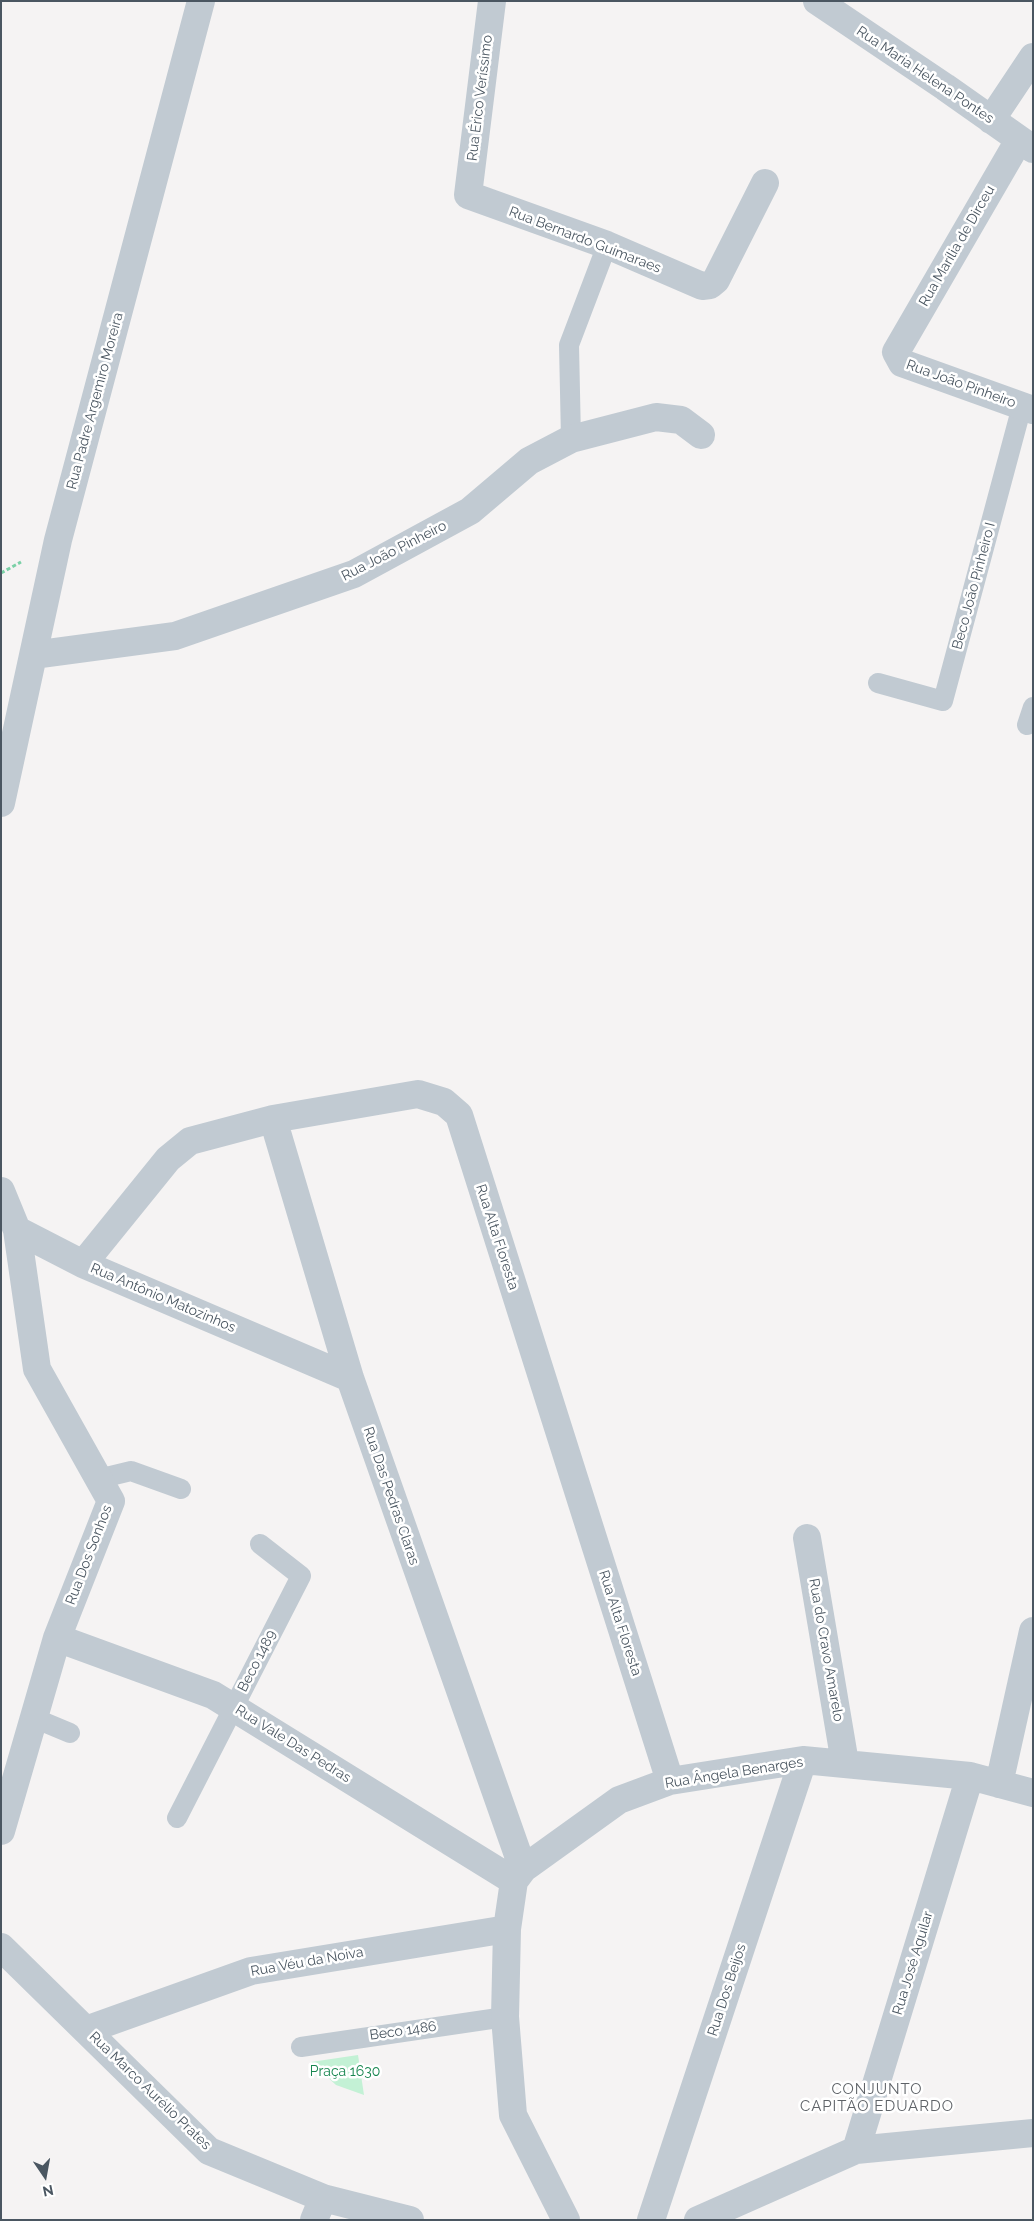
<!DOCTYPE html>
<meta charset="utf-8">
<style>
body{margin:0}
#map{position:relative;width:1034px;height:2221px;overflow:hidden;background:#f5f3f3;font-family:Raleway,sans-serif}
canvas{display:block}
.frame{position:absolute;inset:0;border:2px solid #4a5661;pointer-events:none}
.north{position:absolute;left:20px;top:2151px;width:50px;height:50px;-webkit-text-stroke:4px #fff;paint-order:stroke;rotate:168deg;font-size:14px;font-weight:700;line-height:20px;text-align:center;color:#4a5661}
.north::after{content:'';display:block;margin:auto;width:18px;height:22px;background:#4a5661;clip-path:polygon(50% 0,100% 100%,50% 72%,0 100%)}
</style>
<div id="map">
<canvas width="1034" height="2221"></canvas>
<div class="frame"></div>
<div class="north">N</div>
</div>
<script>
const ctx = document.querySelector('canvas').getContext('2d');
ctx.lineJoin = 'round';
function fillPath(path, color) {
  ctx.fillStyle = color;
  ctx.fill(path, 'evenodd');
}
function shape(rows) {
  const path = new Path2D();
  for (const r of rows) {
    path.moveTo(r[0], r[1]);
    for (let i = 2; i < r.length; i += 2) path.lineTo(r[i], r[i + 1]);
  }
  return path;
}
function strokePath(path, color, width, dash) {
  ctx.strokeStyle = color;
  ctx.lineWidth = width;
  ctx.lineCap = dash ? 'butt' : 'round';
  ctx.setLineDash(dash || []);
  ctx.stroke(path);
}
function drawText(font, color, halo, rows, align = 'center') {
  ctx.font = font + ' Raleway,sans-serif';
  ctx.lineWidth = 5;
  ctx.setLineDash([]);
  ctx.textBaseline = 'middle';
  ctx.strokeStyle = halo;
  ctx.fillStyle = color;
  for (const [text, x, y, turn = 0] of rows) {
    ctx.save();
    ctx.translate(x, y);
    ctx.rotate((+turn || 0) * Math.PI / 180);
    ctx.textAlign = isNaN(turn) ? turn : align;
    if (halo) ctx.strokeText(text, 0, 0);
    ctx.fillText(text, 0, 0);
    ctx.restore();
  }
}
fillPath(shape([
 [358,2055,364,2095,336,2085,311,2062]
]), '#c3f1d5');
strokePath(shape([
 [1,573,21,562]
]), '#7ad0a6', 3, [4, 2.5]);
strokePath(shape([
 [571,439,569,345,607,245],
 [878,683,943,701,1022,406],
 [1027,725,1033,707],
 [98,1479,131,1471,181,1489],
 [34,1718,70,1733],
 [177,1818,301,1576,260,1544],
 [301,2047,505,2017]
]), '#c1cad2', 20);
strokePath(shape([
 [492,1,468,195,607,245,702,286,710,285,716,280,765,183],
 [817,1,945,87,1033,149],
 [991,120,1033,57],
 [1019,140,896,352,902,363,1033,410],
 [33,655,175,636,354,574,470,511,529,461,571,439,656,417,681,420,701,435],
 [1,803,58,540,201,1],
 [273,1119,350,1378,523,1869],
 [1,1191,17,1230,83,1264,350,1378],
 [83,1264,168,1159,190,1141,273,1119,418,1094,444,1102,459,1115,670,1781],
 [807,1538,845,1763],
 [57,1638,213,1695,514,1881],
 [999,1784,1033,1631],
 [1,1831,57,1638,111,1501,37,1369,17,1230],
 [1,1947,209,2151,323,2198,410,2220],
 [86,2030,251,1971,507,1929],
 [856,2150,970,1776],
 [314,2220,323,2198],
 [566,2220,513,2115,505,2017,507,1929,514,1881,523,1869,619,1800,670,1781,803,1760,970,1776,1033,1793],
 [651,2220,803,1760],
 [698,2220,856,2150,1033,2133]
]), '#c1cad2', 28);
drawText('14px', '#4a5661', '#fff', [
 ["Rua Maria Helena Pontes",925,75,34],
 ["Rua Érico Veríssimo",480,98,-83],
 ["Rua Bernardo Guimaraes",585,240,21],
 ["Rua Marília de Dirceu",957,246,-60],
 ["Rua João Pinheiro",961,384,20],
 ["Rua Padre Argemiro Moreira",95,401,-75],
 ["Rua João Pinheiro",394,551,-27],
 ["Beco João Pinheiro I",974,586,-75],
 ["Rua Alta Floresta",497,1237,72],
 ["Rua Antônio Matozinhos",163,1298,23],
 ["Rua Das Pedras Claras",391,1496,71],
 ["Rua Dos Sonhos",89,1555,-69],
 ["Rua Alta Floresta",620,1623,72],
 ["Rua do Cravo Amarelo",826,1650,80],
 ["Beco 1489",257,1661,-63],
 ["Rua Vale Das Pedras",293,1744,32],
 ["Rua Ângela Benarges",734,1773,-9],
 ["Rua Véu da Noiva",307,1962,-10],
 ["Rua José Aguilar",913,1963,-73],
 ["Rua Dos Beijos",727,1990,-72],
 ["Beco 1486",403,2031,-8],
 ["Rua Marco Aurélio Prates",150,2091,44]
]);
drawText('14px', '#17864f', '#fff', [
 ["Praça 1630",345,2072]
]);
ctx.letterSpacing = '1px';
drawText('15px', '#5f6368', '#fff', [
 ["CONJUNTO",877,2089],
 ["CAPITÃO EDUARDO",877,2106]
]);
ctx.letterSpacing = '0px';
</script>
